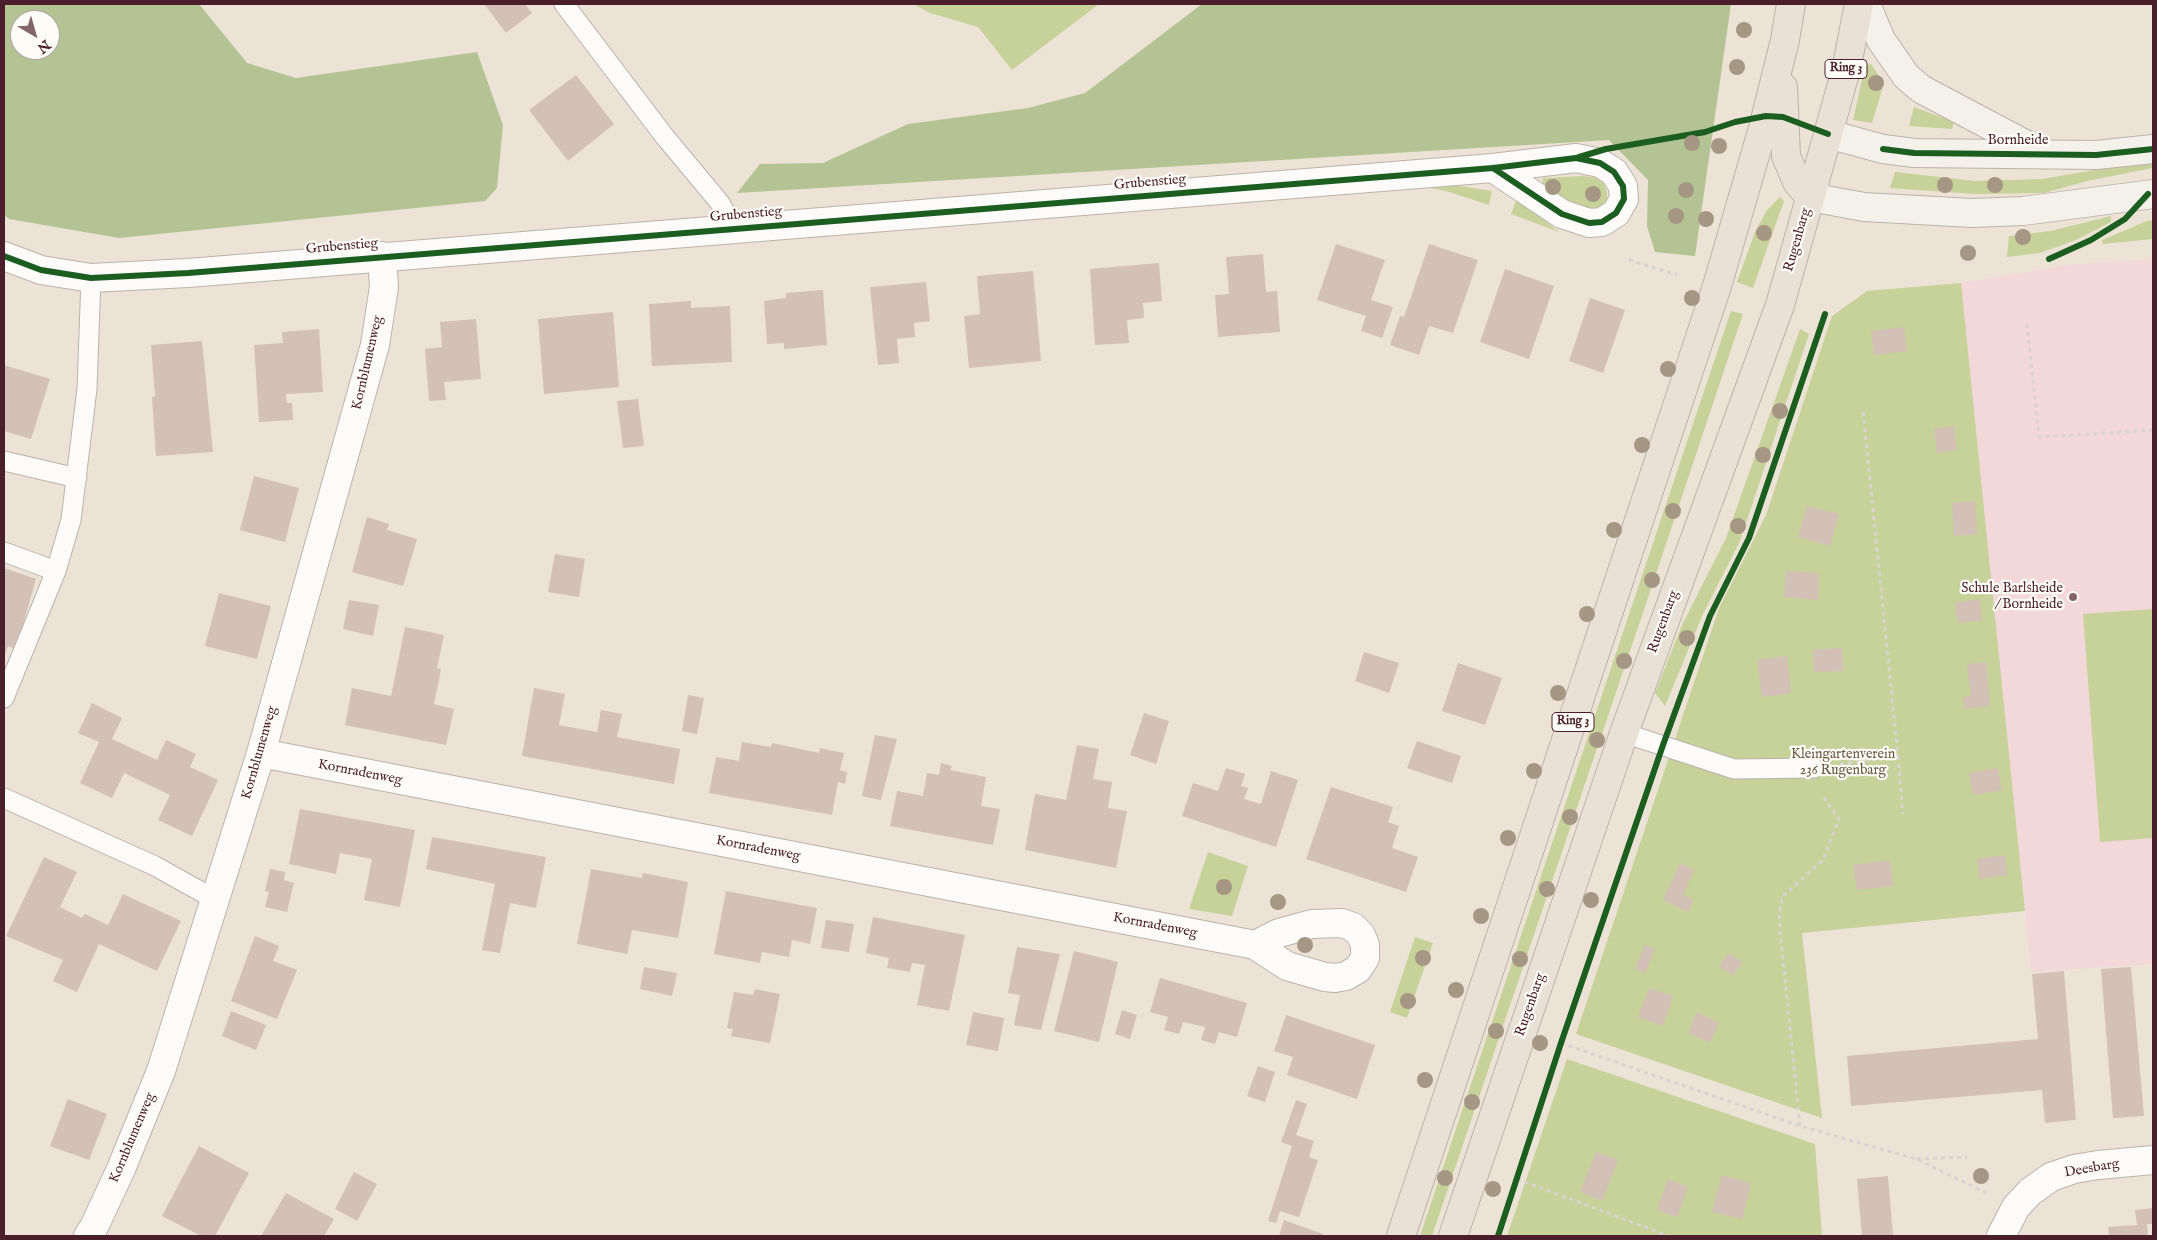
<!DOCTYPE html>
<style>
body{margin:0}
#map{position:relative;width:2157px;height:1240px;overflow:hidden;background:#ece3d6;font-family:"IM FELL English",serif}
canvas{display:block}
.frame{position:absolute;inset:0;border:5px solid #4a1f2b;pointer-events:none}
.north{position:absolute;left:10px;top:10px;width:50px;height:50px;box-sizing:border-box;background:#fdfcf7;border:1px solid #b5a4a5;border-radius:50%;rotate:142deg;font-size:14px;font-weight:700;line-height:20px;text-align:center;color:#4a1f2b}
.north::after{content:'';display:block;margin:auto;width:18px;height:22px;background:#836467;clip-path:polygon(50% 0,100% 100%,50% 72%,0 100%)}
</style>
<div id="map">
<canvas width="2157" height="1240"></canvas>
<div class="frame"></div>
<div class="north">N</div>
</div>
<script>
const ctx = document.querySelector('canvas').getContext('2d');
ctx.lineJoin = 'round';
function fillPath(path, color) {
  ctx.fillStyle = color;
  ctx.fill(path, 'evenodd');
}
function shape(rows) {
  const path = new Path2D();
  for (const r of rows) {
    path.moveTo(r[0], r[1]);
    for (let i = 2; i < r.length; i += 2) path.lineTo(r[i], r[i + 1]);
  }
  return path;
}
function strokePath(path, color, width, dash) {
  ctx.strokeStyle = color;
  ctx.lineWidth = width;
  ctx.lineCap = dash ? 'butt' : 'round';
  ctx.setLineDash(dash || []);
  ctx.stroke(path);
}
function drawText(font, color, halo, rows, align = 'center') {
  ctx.font = font + ' "IM FELL English",serif';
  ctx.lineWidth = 4.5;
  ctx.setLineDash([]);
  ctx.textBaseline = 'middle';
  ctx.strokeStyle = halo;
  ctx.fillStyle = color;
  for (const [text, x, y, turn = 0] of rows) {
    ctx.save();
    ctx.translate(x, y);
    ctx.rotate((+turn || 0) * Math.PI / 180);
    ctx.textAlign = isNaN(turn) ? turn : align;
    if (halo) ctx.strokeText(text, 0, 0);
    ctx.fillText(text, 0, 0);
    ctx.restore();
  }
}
fillPath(shape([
 [2153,259,2153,964,2031,972,1961,283,2067,265]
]), '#f2d8d8');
fillPath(shape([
 [913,4,1099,4,1012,70,978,27,930,13],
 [1871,64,1884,83,1872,123,1853,120,1865,66],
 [1914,107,1954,122,1952,129,1909,126],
 [2153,160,2153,168,2087,181,2044,193,1975,194,1890,188,1895,172,1975,181,2042,179],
 [1584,176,1596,178,1604,184,1607,192,1607,199,1601,207,1594,210,1586,209,1542,188,1543,178],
 [1459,186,1492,191,1489,205,1446,191,1425,187],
 [1780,197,1784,201,1753,288,1737,282,1755,232,1767,210],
 [1516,201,1528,207,1559,232,1511,214],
 [2111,216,2111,222,2076,240,2040,253,2007,257,2009,236,2051,231],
 [2153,220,2153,239,2103,244,2102,240,2147,221],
 [1961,283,2025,911,1802,933,1822,1118,1576,1034,1719,608,1766,515,1832,316,1867,291],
 [1731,311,1743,314,1652,586,1432,1236,1420,1236],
 [1800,329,1809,334,1740,541,1703,614,1665,706,1655,693,1682,625,1726,538],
 [2153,609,2153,838,2100,842,2083,614],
 [1208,852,1248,866,1232,916,1189,909],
 [1415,937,1433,943,1407,1018,1390,1012],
 [1567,1059,1815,1144,1822,1236,1507,1236]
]), '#c7d19a');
fillPath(shape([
 [4,4,199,4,247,63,296,78,477,52,503,125,497,188,485,201,119,238,9,219,4,215],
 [20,20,50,20,50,50,20,50],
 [1202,4,1731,4,1695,256,1655,252,1647,226,1648,180,1609,140,737,193,760,164,823,163,908,124,1028,108,1085,93]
]), '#b4c393');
fillPath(shape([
 [484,4,525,4,532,13,506,33],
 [576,75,614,124,568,161,529,110],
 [1336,244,1385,260,1371,300,1393,307,1382,338,1361,331,1366,316,1317,300],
 [1429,244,1478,260,1453,333,1429,326,1419,355,1390,345,1400,316,1404,317],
 [1263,254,1266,292,1277,291,1280,332,1218,337,1215,295,1229,294,1226,257],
 [1159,263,1162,301,1143,303,1144,318,1127,320,1129,343,1095,345,1090,269],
 [1505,269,1554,286,1529,359,1480,342],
 [1033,271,1041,361,969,368,964,316,980,314,977,276],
 [926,282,930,321,914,323,915,337,897,339,899,363,878,365,870,287],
 [823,290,827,345,784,349,784,343,767,344,764,301,786,298,786,293],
 [1590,298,1625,310,1603,373,1569,361],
 [691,301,691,308,730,306,732,362,652,366,649,304],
 [613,312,619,387,544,394,538,319],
 [476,319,481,379,444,382,446,400,429,401,425,349,442,347,440,322],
 [1904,327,1907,351,1874,355,1871,331],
 [319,329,323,392,286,394,287,403,292,403,293,420,259,422,254,345,283,343,282,332],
 [202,341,213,452,156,456,152,397,155,396,151,345],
 [4,365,50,379,31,439,4,431],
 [638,399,644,446,623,448,617,401],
 [1954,426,1957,450,1937,453,1934,429],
 [254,476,299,488,285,542,240,530],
 [1975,501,1977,534,1954,536,1952,503],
 [1807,506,1839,514,1830,546,1798,537],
 [367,517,389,524,387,530,417,539,403,586,352,572],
 [555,554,585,559,579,597,548,592],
 [4,568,36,579,16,649,8,646,4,657],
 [1786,571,1819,573,1818,600,1784,597],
 [219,593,271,606,257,659,205,646],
 [1979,599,1982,620,1958,623,1955,603],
 [349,600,379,605,373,636,343,629],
 [405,627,444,635,437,668,441,669,434,704,454,709,446,745,345,725,352,688,391,696],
 [1842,648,1843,671,1814,672,1813,650],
 [1364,652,1399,663,1389,693,1355,681],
 [1787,656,1791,693,1762,697,1757,660],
 [1986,662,1990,706,1964,709,1963,698,1971,696,1967,664],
 [1458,663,1502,678,1485,725,1442,711],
 [534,688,565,694,559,725,597,732,601,710,622,714,617,737,680,749,674,784,522,756],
 [688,695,704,698,697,734,682,731],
 [92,703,122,718,112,739,157,760,166,740,196,754,190,767,218,780,192,836,158,820,170,795,124,773,112,798,80,783,99,742,78,733],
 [1144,713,1169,721,1156,764,1130,755],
 [875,735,897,739,881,800,862,796],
 [1417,741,1461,756,1452,783,1407,768],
 [742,742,771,747,772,743,819,753,820,748,844,753,840,770,847,772,845,784,838,782,832,815,709,793,716,757,739,761],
 [1077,745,1099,749,1093,779,1112,782,1108,808,1127,811,1116,868,1025,850,1035,794,1066,800],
 [941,763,952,766,950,770,986,777,981,806,1000,809,993,845,890,826,897,791,923,796,927,773,939,775],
 [1226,768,1245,774,1241,786,1248,788,1244,799,1261,804,1271,771,1298,780,1276,847,1182,816,1193,783,1218,791],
 [1998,768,2002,790,1973,795,1969,773],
 [1331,787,1393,807,1388,822,1399,826,1392,848,1418,857,1406,892,1306,859],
 [300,809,415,830,400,907,364,900,372,859,340,853,336,874,289,864],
 [432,837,546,857,536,908,510,903,500,953,482,950,495,884,426,869],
 [2005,855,2007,875,1980,879,1977,859],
 [44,857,77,872,60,907,82,918,85,914,108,925,123,894,181,921,157,971,99,944,77,992,53,981,63,960,6,936],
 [1890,860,1893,886,1857,890,1853,865],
 [1680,863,1694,870,1683,895,1694,900,1688,912,1663,900],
 [270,869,285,872,284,880,294,883,287,912,265,907,269,892,265,891],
 [591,869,642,878,643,873,688,882,678,938,632,930,627,954,577,944],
 [726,891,817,908,810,944,792,940,789,957,762,952,760,963,714,954],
 [873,917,965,935,949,1011,917,1005,925,965,912,963,910,972,887,968,889,958,866,953],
 [826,920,854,924,849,952,821,948],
 [255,936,279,946,273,961,297,970,277,1019,231,1001],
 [1645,945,1655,949,1645,973,1635,969],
 [1017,947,1060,954,1041,1030,1014,1025,1020,995,1008,993],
 [1074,951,1118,962,1099,1042,1054,1031],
 [1728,953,1742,962,1733,975,1719,967],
 [644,967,677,973,672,996,640,989],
 [2131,967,2144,1116,2113,1118,2101,969],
 [2064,971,2076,1120,2045,1123,2042,1090,1851,1106,1847,1056,2038,1039,2032,974],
 [1160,978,1247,1003,1237,1037,1219,1032,1215,1044,1201,1040,1205,1027,1183,1022,1179,1034,1164,1030,1168,1017,1150,1012],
 [1649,988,1673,996,1663,1026,1638,1017],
 [755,989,780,994,770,1043,731,1036,733,1029,727,1028,734,992,753,995],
 [1122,1010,1137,1015,1130,1039,1115,1034],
 [231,1011,266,1025,256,1050,222,1036],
 [973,1012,1004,1018,998,1051,966,1045],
 [1697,1012,1719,1023,1710,1043,1688,1033],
 [1286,1015,1375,1045,1357,1099,1287,1075,1293,1057,1274,1051],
 [1258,1066,1275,1072,1265,1102,1247,1096],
 [68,1099,107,1114,89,1160,50,1146],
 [1296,1100,1307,1104,1296,1135,1314,1141,1309,1157,1318,1160,1299,1217,1280,1211,1276,1223,1268,1221,1292,1146,1281,1142],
 [199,1146,249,1173,215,1236,201,1236,162,1216],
 [1596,1152,1618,1160,1602,1201,1580,1192],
 [354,1172,377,1184,357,1221,335,1209],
 [1722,1175,1751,1183,1742,1219,1712,1212],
 [1888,1176,1893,1236,1862,1236,1857,1179],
 [1668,1179,1688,1187,1677,1217,1657,1210],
 [286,1193,334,1219,324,1236,261,1236],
 [2153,1208,2153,1224,2147,1224,2148,1236,2109,1236,2108,1227,2137,1225,2135,1210],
 [1284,1220,1323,1234,1322,1236,1279,1236]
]), '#d3c0b6');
const lane = shape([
 [564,4,665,137,720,203,734,229],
 [4,461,77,478],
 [4,552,56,571],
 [4,698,56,571,71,520,87,389,91,278],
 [1624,733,1734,769,1814,768],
 [4,798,155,866,216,900]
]);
const street = shape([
 [4,256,41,270,91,278,188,273,1493,168,1576,158,1600,163,1614,172,1623,186,1624,199,1616,213,1602,222,1589,223,1562,214,1493,168],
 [261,753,1255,945,1287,966,1325,977,1335,978,1346,976,1358,969,1365,958,1365,945,1361,935,1353,927,1342,923,1312,924,1279,933,1255,945],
 [88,1236,94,1227,121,1169,161,1071,261,753,375,345,384,287,382,256],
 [2001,1236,2016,1207,2030,1192,2051,1177,2074,1169,2098,1165,2153,1160]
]);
const secondary = shape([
 [1866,4,1881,40,1906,76,1921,89,2038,151],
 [1828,134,1883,149,1914,153,2096,155,2153,149],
 [1810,197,1864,207,1972,213,2023,211,2153,194]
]);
const primary = shape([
 [1783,87,1786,156,1797,182,1810,197],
 [1401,1236,1717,286,1763,128,1785,40,1791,4],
 [1453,1236,1624,733,1780,305,1846,70,1859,4]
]);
strokePath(lane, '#bcb2ab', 21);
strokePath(street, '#bcb2ab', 30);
strokePath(secondary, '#bcb2ab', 30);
strokePath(primary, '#bcb2ab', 30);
strokePath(shape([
 [1629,260,1677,275],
 [2027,324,2039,437,2153,430],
 [1672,720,1710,616,1749,538,1825,314],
 [1898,756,1903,814],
 [1840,764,1898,756,1863,411],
 [1561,1043,1800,1126,1916,1159,1989,1194],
 [1800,1126,1779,920,1782,897,1823,860,1839,819,1822,795],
 [1917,1159,1967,1157],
 [1517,1179,1669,1236],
 [1498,1236,1561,1043,1654,771]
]), '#d8d3d1', 3, [4, 4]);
strokePath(lane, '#fcfbf9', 19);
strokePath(street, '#fcfbf9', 28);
strokePath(secondary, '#f4f1ea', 28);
strokePath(primary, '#e9e1d5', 28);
strokePath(shape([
 [1883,149,1914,153,2096,155,2153,149],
 [1579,157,1606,149,1705,132,1735,122,1766,116,1783,117,1828,134],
 [4,256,41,270,91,278,188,273,1493,168,1576,158,1600,163,1614,172,1623,186,1624,199,1616,213,1602,222,1589,223,1562,214,1493,168],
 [2049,259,2091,240,2125,219,2148,194],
 [1498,1236,1561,1043,1663,745,1710,616,1749,538,1825,314]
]), '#1b5e20', 6);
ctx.fillStyle = '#a59784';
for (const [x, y] of [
 [1744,30],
 [1737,67],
 [1876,83],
 [1692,143],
 [1719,146],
 [1945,185],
 [1995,185],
 [1553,187],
 [1686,190],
 [1593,194],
 [1676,216],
 [1706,219],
 [1764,233],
 [2023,237],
 [1968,253],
 [1692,298],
 [1668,369],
 [1780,411],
 [1642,445],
 [1763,455],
 [1673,511],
 [1738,526],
 [1614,530],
 [1652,580],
 [1587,614],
 [1687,638],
 [1624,661],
 [1558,693],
 [1597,740],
 [1534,771],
 [1570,817],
 [1508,838],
 [1224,887],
 [1547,889],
 [1591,900],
 [1278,902],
 [1481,916],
 [1305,945],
 [1423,958],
 [1520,959],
 [1456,990],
 [1408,1001],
 [1496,1031],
 [1540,1043],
 [1425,1080],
 [1472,1102],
 [1981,1176],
 [1445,1178],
 [1493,1189]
]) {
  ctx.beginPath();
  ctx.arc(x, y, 8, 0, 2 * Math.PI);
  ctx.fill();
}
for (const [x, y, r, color] of [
 [2073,597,5,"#836467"]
]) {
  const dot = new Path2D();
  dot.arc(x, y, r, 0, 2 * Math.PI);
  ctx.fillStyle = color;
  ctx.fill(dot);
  strokePath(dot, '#fdfcf7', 2);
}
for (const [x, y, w] of [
 [1846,69,42],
 [1573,722,42]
]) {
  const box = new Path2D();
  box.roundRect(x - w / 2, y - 9.5, w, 19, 4);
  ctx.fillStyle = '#fdfcf7';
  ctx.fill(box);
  strokePath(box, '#4a1f2b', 1);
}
drawText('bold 12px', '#4a1f2b', null, [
 ["Ring 3",1846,69],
 ["Ring 3",1573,722]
]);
drawText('14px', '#4a1f2b', '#fdfcf7', [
 ["Bornheide",2018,141],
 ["Grubenstieg",1150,183,-5],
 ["Grubenstieg",746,215,-5],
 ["Rugenbarg",1798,240,-74],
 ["Grubenstieg",342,247,-5],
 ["Kornblumenweg",368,363,-77],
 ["Rugenbarg",1664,622,-70],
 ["Kornblumenweg",260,753,-74],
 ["Kornradenweg",360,773,11],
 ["Kornradenweg",758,849,11],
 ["Kornradenweg",1155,926,11],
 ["Rugenbarg",1531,1005,-71],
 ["Kornblumenweg",133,1138,-67],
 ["Deesbarg",2092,1169,-10]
]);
drawText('14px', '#4a1f2b', '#fdfcf7', [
 ["Schule Barlsheide",2063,589],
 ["/ Bornheide",2063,605]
], 'right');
drawText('14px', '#6b5840', '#fdfcf7', [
 ["Kleingartenverein",1843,755],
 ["236 Rugenbarg",1843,771]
]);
</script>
